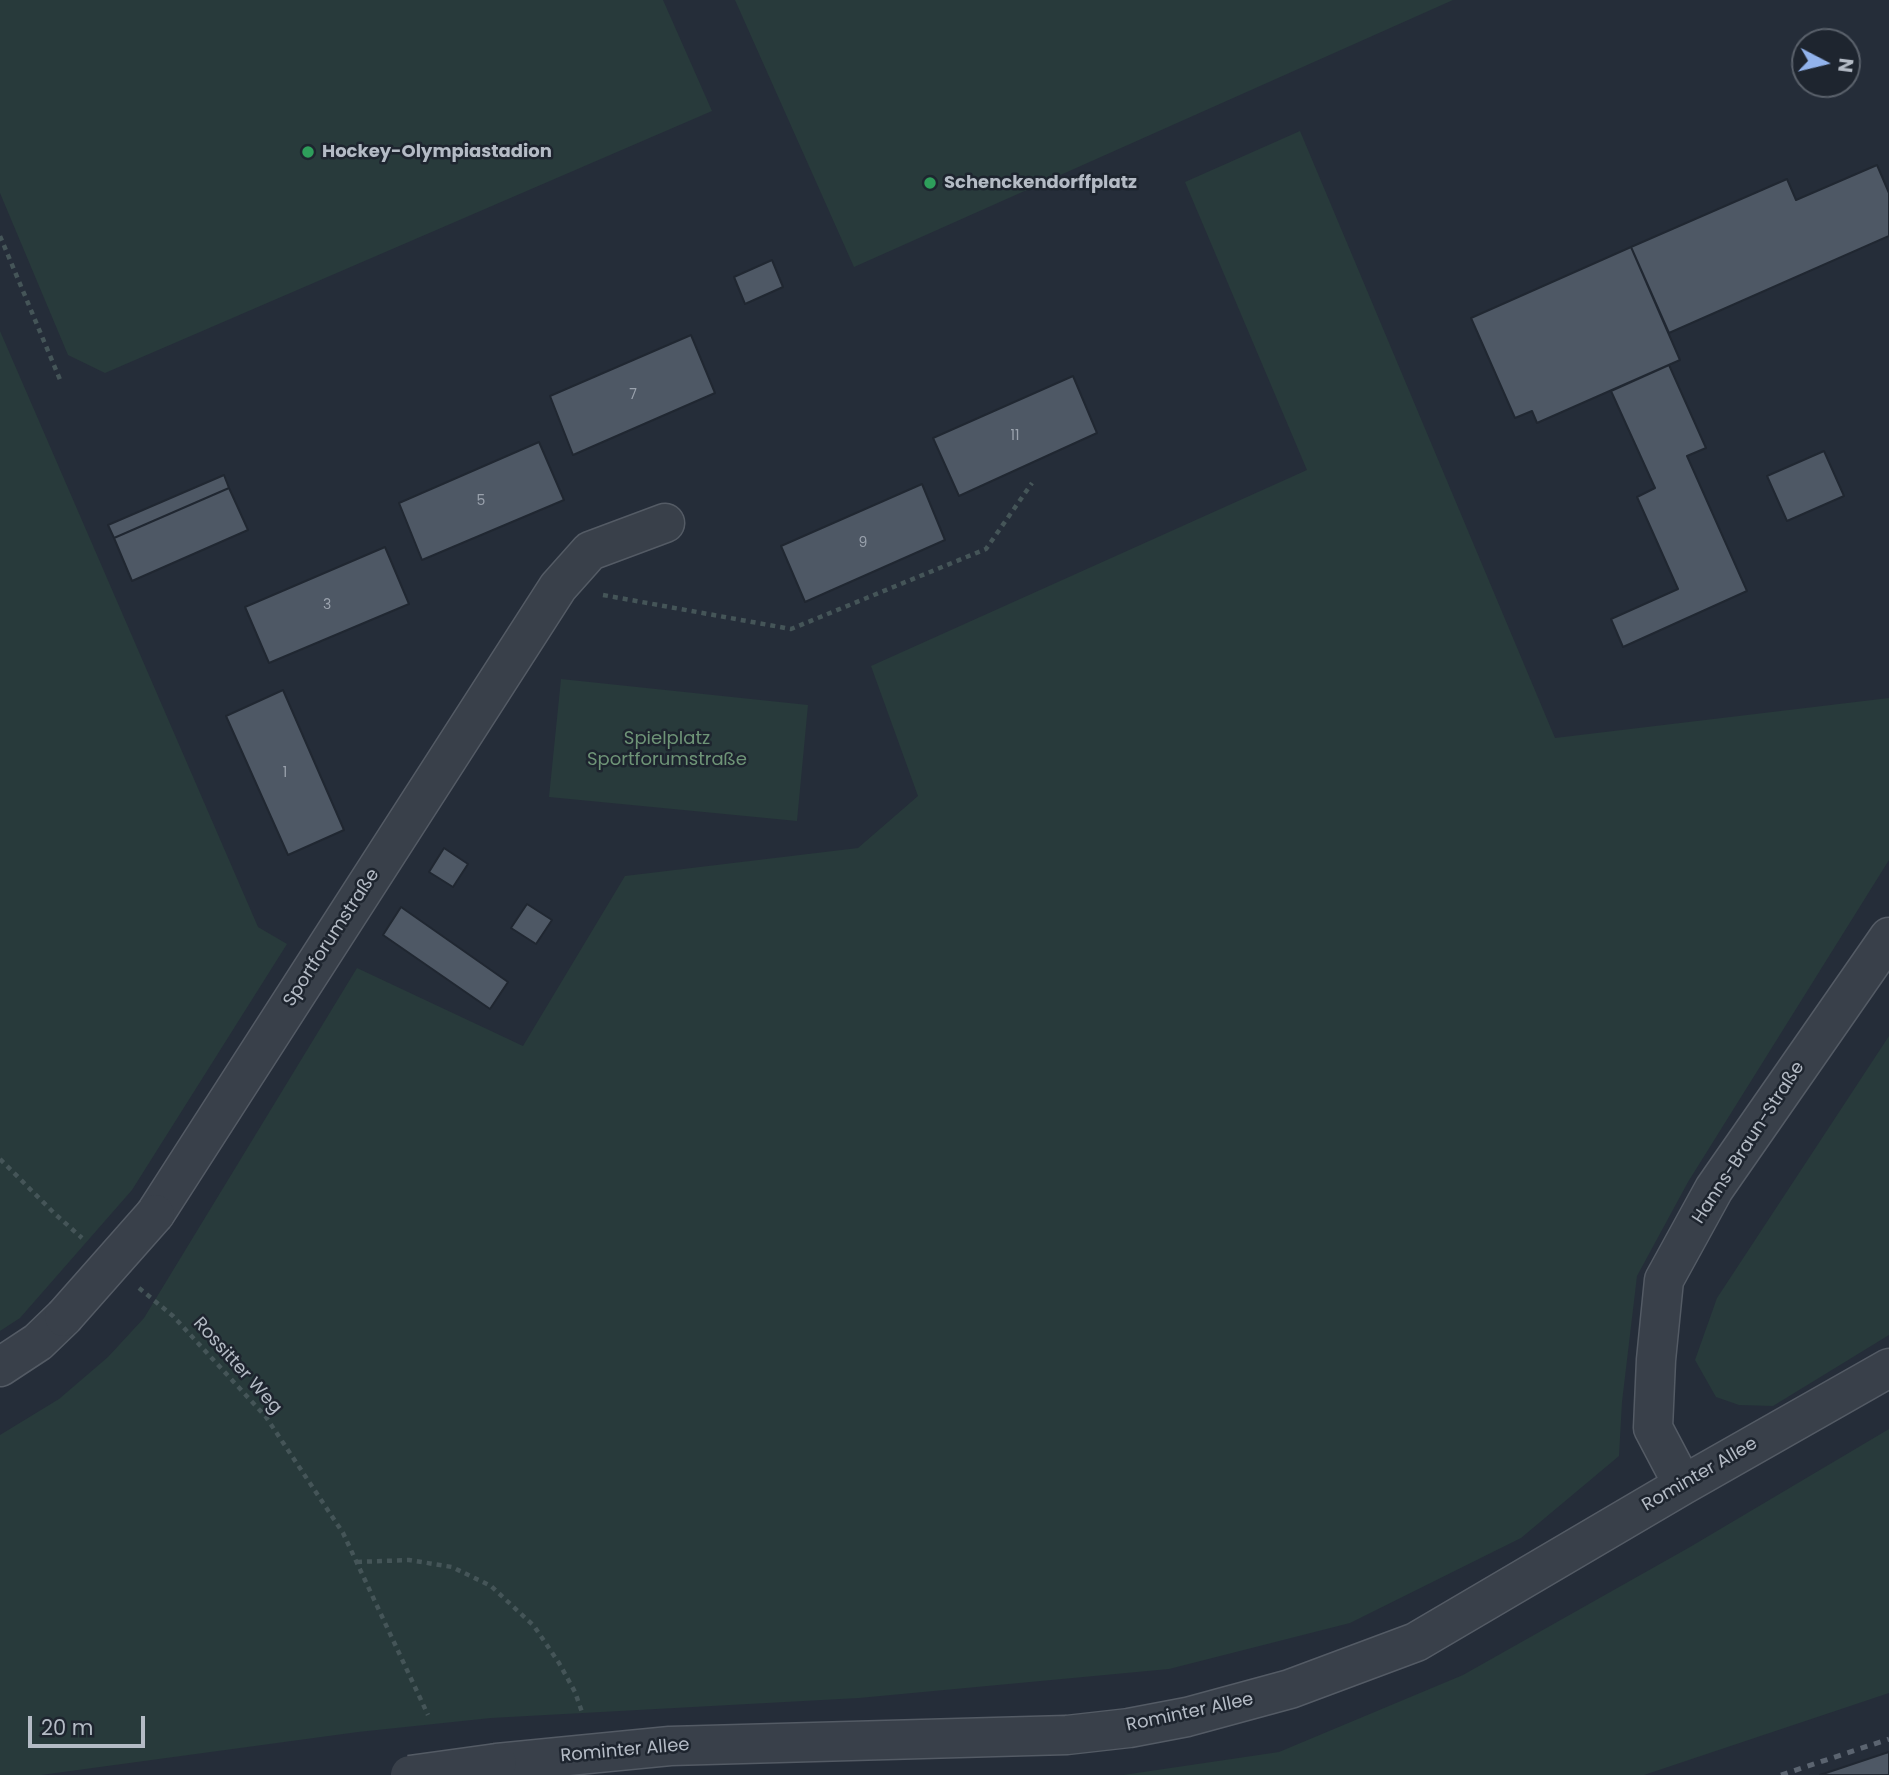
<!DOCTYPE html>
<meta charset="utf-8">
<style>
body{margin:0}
#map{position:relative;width:1889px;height:1775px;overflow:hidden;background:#252d39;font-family:Poppins,sans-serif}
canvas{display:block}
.north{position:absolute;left:1791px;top:28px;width:70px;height:70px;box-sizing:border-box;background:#1e252f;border:2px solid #5a616b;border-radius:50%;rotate:97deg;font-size:19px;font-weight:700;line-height:28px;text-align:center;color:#b4bbc5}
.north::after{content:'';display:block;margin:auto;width:24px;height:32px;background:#92b3ec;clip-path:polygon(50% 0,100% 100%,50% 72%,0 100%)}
.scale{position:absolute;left:28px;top:1716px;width:117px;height:32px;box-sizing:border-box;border:4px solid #b4bbc5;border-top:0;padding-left:9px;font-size:21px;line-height:24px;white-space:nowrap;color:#b4bbc5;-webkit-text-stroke:5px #1e252f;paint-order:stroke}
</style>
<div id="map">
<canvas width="1889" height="1775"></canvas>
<div class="north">N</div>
<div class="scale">20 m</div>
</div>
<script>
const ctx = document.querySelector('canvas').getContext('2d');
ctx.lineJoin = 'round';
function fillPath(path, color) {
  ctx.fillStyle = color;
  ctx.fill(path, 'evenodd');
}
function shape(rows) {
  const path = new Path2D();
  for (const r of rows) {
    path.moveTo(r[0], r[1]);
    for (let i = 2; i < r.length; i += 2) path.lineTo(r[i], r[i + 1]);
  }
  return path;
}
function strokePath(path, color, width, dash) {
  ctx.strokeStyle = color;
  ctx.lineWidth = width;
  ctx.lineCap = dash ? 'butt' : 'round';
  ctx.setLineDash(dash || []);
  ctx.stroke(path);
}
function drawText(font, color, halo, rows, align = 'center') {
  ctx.font = font + ' Poppins,sans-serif';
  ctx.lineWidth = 5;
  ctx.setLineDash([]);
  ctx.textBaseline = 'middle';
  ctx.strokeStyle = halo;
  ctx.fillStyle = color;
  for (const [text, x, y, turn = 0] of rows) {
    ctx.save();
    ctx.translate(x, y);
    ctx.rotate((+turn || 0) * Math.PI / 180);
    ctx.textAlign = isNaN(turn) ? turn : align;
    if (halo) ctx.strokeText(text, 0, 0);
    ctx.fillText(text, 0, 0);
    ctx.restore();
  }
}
fillPath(shape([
 [0,0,663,0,712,111,105,373,68,355,0,193],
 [735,0,1453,0,854,267],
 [1300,131,1555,738,1889,698,1889,860,1688,1182,1637,1276,1622,1402,1619,1456,1521,1538,1350,1623,1169,1669,859,1698,491,1718,358,1732,41,1775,0,1775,0,1435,59,1399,108,1357,144,1318,357,968,523,1046,625,876,858,848,918,796,871,666,1307,470,1185,182],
 [0,331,258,927,287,944,132,1190,20,1318,0,1331],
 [561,679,808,705,797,821,549,797],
 [1889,1036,1889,1335,1773,1406,1739,1405,1716,1397,1695,1360,1717,1298],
 [1889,1429,1889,1693,1644,1775,1123,1775,1279,1752,1463,1675,1690,1547]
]), '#283a3b');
const building = shape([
 [1877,165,1889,193,1889,236,1669,333,1631,247,1787,179,1796,200,1877,165],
 [1631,247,1680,360,1537,423,1532,411,1515,418,1471,318,1631,247],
 [772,260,783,287,745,304,734,277,772,260],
 [691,335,715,393,573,455,550,396,691,335],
 [1669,365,1706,448,1687,456,1747,591,1623,647,1611,619,1678,589,1637,497,1655,488,1611,391,1669,365],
 [1073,376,1097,433,959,496,933,438,1073,376],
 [539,442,564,500,422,560,399,503,539,442],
 [1824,451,1844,496,1787,521,1767,476,1824,451],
 [224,475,229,488,114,538,108,525,224,475],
 [922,484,945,540,805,602,781,546,922,484],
 [229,488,248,530,132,581,114,538,229,488],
 [385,547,409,604,269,663,245,607,385,547],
 [283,690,344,830,288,855,226,716,283,690],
 [444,848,468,864,453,887,429,872,444,848],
 [527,904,552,920,536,944,511,928,527,904],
 [401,907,508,982,490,1009,383,935,401,907],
 [1889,1752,1889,1775,1820,1775,1889,1752]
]);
fillPath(building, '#4e5865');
strokePath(building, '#202731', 2);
const minor = shape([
 [155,1214,558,587,590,551,665,523],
 [0,1367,38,1342,64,1317],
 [1683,1485,1653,1428,1656,1360,1664,1280,1714,1189,1889,937],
 [497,1763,670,1746,1067,1735,1129,1728,1187,1717,1290,1689,1416,1642,1683,1485,1889,1368]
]);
strokePath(minor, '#545b65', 41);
strokePath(shape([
 [0,236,61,382],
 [603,595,791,629,986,549,1032,483],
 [0,1159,55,1214,82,1238],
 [139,1288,173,1316,266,1417,343,1533,428,1715],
 [357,1562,409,1560,452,1567,491,1586,534,1626,559,1663,575,1692,583,1715]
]), '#455558', 4.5, [5, 5]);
strokePath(minor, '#39404a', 38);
strokePath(shape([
 [1781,1775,1889,1739]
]), '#5b6470', 5, [7, 7]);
const minorBridge = shape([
 [64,1317,155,1214],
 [410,1775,497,1763]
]);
strokePath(minorBridge, '#545b65', 41, []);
strokePath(minorBridge, '#39404a', 38);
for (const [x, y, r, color] of [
 [308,152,7,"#2e9e5b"],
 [930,183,7,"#2e9e5b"]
]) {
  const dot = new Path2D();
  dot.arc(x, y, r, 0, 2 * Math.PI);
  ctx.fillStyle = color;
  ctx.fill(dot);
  strokePath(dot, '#1e252f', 2.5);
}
drawText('14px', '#9aa2ad', null, [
 ["7",633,395],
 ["11",1015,436],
 ["5",481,501],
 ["9",863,543],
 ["3",327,605],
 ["1",285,773]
]);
drawText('bold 18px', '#b4bbc5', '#1e252f', [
 ["Hockey-Olympiastadion",322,152],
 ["Schenckendorffplatz",944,183]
], 'left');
drawText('18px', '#6e9477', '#1e252f', [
 ["Spielplatz",667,739],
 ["Sportforumstraße",667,760]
]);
drawText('18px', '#b4bbc5', '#1e252f', [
 ["Sportforumstraße",332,938,-57],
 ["Hanns-Braun-Straße",1749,1143,-57],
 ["Rossitter Weg",237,1366,48],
 ["Rominter Allee",1700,1475,-30],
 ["Rominter Allee",1190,1713,-12],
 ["Rominter Allee",625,1751,-5]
]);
</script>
